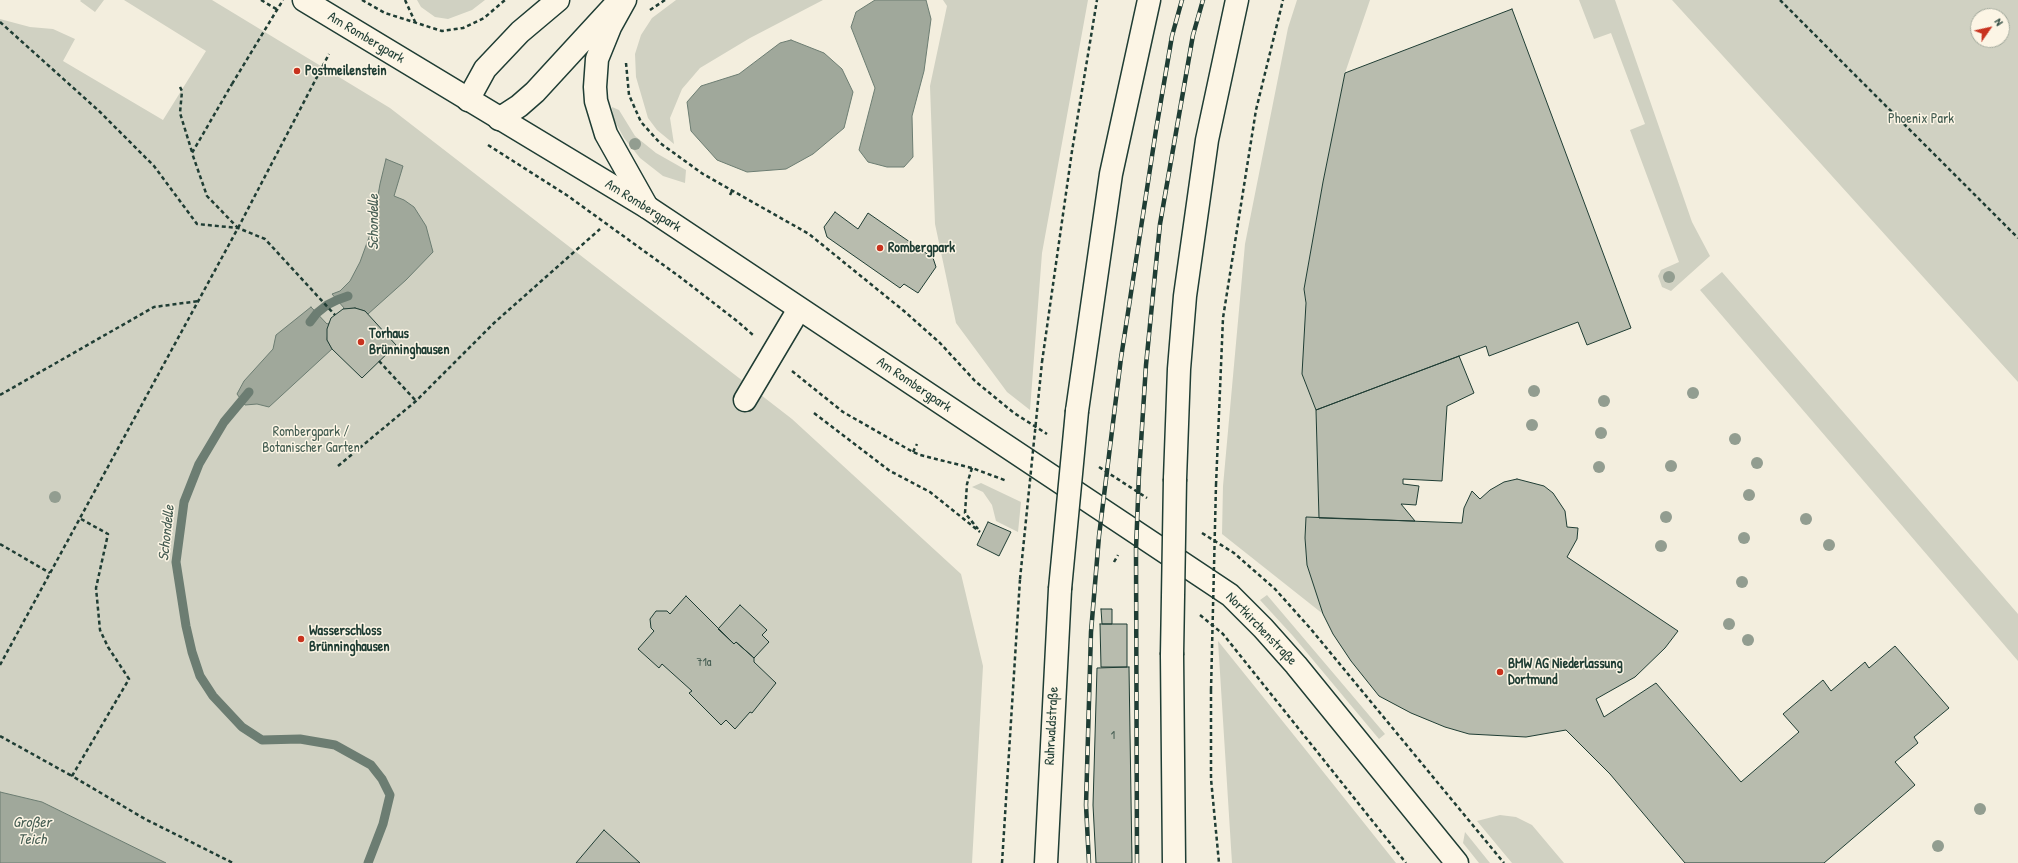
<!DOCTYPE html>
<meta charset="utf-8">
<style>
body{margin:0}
#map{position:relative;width:2018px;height:863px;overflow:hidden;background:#f3eede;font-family:"Patrick Hand",sans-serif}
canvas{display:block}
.north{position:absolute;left:1970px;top:8px;width:40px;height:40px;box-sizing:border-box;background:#fcf5e5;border:1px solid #a4ab9e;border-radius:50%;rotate:56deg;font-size:11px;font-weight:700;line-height:16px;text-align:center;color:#1f3d34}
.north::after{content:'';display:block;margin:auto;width:14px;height:18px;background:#c8321e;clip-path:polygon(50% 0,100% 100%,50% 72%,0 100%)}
</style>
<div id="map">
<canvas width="2018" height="863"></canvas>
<div class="north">N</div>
</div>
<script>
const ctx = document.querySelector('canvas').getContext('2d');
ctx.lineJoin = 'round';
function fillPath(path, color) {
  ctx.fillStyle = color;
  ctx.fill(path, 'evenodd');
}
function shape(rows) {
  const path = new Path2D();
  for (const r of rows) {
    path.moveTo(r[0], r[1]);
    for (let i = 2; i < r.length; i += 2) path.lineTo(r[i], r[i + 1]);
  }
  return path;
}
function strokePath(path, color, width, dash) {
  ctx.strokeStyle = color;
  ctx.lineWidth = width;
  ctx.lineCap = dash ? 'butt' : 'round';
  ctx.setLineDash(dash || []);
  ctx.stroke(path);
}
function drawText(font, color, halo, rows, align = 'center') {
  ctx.font = font + ' "Patrick Hand",sans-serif';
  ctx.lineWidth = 3;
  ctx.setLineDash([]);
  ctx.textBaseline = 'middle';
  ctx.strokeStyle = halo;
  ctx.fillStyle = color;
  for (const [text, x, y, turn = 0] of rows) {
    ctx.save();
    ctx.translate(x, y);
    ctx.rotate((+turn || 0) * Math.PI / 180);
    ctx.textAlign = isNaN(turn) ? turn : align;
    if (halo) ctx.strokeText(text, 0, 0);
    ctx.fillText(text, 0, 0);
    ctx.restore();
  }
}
fillPath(shape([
 [81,0,104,0,95,12,80,1],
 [124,0,212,0,390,108,792,419,961,574,983,666,972,863,0,863,0,19,30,27,53,29,75,39,63,61,163,120,206,51],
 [417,0,485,0,472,10,448,19,435,17,421,7],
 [676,0,823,0,750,38,700,68,682,89,670,118,674,144,657,130,648,118,636,77,635,54,641,35,652,18],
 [943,0,1088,0,1042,253,1030,410,1007,392,956,323,935,224,930,86,947,6],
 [1297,0,1370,0,1345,73,1323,182,1304,289,1316,410,1319,518,1306,517,1305,538,1307,565,1323,614,1222,534,1223,486,1245,244,1288,28],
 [1579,0,1615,0,1692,222,1710,256,1671,291,1662,287,1658,276,1661,270,1679,262,1630,130,1645,124,1611,33,1594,39],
 [1672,0,2018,0,2018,382,1813,155],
 [1978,16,2002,16,2002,40,1978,40],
 [612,107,619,110,635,136,656,153,686,170,685,183,663,176,640,158,624,138,613,118],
 [1722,272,2018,614,2018,661,1700,290],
 [981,483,1021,502,1018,532,996,521,992,505,983,492,972,487],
 [1267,595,1385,734,1379,739,1293,636,1260,600],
 [1218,641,1301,744,1396,863,1232,863],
 [1500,815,1516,817,1532,825,1564,863,1512,863,1477,821],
 [1465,832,1490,863,1479,863,1463,843]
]), '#d0d1c2');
const water = shape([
 [875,0,926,0,931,19,924,71,912,116,913,157,904,167,887,167,868,162,859,150,875,88,851,27,856,12,875,0],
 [791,40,824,53,842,69,853,92,844,128,813,154,786,169,747,172,717,160,691,131,687,102,701,86,739,74,780,43,791,40],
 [386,159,403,166,394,196,404,200,414,207,426,226,433,252,406,280,368,314,365,311,355,308,343,309,344,308,332,294,340,291,350,281,360,262,372,229,380,184,386,159],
 [311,307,327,324,329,323,327,340,332,349,269,407,257,404,245,405,237,394,244,381,273,349,276,335,311,307],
 [0,792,42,802,166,863,0,863,0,792]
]);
fillPath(water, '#a0a89b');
strokePath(water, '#6c7d72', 1);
strokePath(shape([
 [310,322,317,313,327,305,337,300,348,296],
 [249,392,224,422,199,464,184,502,176,562,186,626,192,652,200,676,213,696,242,727,262,740,300,739,335,745,371,765,382,779,390,795,383,824,368,863]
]), '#6c7d72', 9);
const building = shape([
 [1512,9,1631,328,1587,345,1578,322,1489,356,1486,346,1316,410,1302,374,1306,303,1304,289,1323,182,1345,73,1512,9],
 [835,212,858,229,868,213,933,258,936,267,918,293,904,284,900,288,827,237,824,227,835,212],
 [355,308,365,311,396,345,362,378,332,349,327,340,327,329,331,318,343,309,355,308],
 [1459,356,1474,393,1447,406,1442,481,1403,479,1403,484,1419,486,1416,505,1401,504,1415,521,1319,518,1316,410,1459,356],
 [1517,479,1544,486,1553,493,1565,511,1567,527,1578,528,1577,539,1567,557,1678,631,1665,648,1635,677,1596,699,1604,717,1656,683,1741,782,1799,732,1783,714,1823,680,1831,691,1865,662,1869,668,1895,646,1949,708,1914,737,1918,743,1895,762,1915,785,1824,863,1685,863,1610,774,1566,730,1526,737,1469,734,1445,727,1411,713,1379,696,1351,661,1333,634,1323,614,1307,565,1305,538,1306,517,1462,523,1464,508,1472,491,1480,499,1490,490,1504,482,1517,479],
 [988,522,1011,532,999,556,977,545,988,522],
 [686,596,734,644,736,642,754,658,754,662,776,683,752,713,750,712,735,729,726,720,721,725,689,693,692,691,662,664,659,668,638,649,654,631,651,628,650,619,656,611,667,611,670,614,686,596],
 [740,605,767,630,762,635,769,642,754,658,736,642,734,644,718,629,740,605],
 [1101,609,1112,609,1112,624,1102,624,1101,609],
 [1100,624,1127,624,1127,667,1101,667,1100,624],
 [1129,667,1132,863,1096,863,1093,805,1097,668,1129,667],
 [604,830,640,863,576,863,604,830]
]);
fillPath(building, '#b8bcae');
strokePath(building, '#1f3d34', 1);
const street = shape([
 [745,400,799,309]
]);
const secondary = shape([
 [304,0,647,207,1230,595,1263,628,1296,665,1457,863]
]);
const highway = shape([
 [625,0,610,27,597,59,595,87,596,101,606,134,647,207],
 [468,100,485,69,520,32,558,0],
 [499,119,519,106,535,92,615,5],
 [1077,411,1111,174,1149,0],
 [1175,479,1179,369,1185,296,1207,140,1237,0],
 [1172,655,1174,863],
 [1046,863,1060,589]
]);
strokePath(street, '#1f3d34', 25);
strokePath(secondary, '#1f3d34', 25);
strokePath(highway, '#1f3d34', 25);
strokePath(shape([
 [261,0,278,10],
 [362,0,385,13,442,31,463,28,484,18,505,0],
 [405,0,416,24],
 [1780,0,2018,238],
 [650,10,665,0],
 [0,22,99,111,154,166,197,224,238,228,265,239,335,315],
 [626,63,629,95,641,122,660,143,703,174,809,234,904,311,940,343,975,381,1014,413,1047,434],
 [180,87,182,91,180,113,192,152],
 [488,145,568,196,680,277,737,321,753,335],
 [730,195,732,191],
 [238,228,329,54],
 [379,361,416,401],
 [1042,362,1072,151,1097,0],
 [792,371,843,412,913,452,920,455,972,468,1007,481],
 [0,395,154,307,199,301],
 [814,413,890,471,930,492,980,532],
 [913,452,917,444],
 [338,466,416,401,494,323,600,229],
 [1099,467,1147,498],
 [972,468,967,484,965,513,978,529],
 [1216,485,1223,318,1256,110,1283,0],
 [81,519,108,534,96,588,100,630,108,647,129,679,72,776,145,819,233,863],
 [1202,533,1234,553,1275,589,1310,628,1504,863],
 [0,544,50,573],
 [1114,562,1118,555],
 [1200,615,1223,634,1406,863],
 [0,665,238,228,207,196,192,153,232,84],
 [1211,690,1211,779,1219,863],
 [0,736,72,776],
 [1002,863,1020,579]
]), '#1f3d34', 2.5, [4, 3]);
strokePath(street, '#fcf5e5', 22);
strokePath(secondary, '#fcf5e5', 22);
strokePath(highway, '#fcf5e5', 22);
const rail = shape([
 [1089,863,1086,805,1091,632,1099,536,1121,358,1156,130,1172,36,1182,0],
 [1137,863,1136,549,1139,474,1146,365,1160,224,1193,35,1203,0]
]);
strokePath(rail, '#1f3d34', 4.5);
strokePath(rail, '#fcf5e5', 3, [9]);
const highwayBridge = shape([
 [1060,589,1077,411],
 [1172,655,1175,479]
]);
strokePath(highwayBridge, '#1f3d34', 25, []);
strokePath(shape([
 [232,84,283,0],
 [1020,579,1042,362],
 [1211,690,1216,485]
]), '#1f3d34', 2.5, [4, 3]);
strokePath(highwayBridge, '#fcf5e5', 22);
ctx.fillStyle = '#929d90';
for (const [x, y] of [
 [635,144],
 [1669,277],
 [1534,391],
 [1693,393],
 [1604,401],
 [1532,425],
 [1601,433],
 [1735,439],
 [1757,463],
 [1671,466],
 [1599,467],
 [1749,495],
 [55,497],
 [1666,517],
 [1806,519],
 [1744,538],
 [1829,545],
 [1661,546],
 [1742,582],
 [1729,624],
 [1748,640],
 [1980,809],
 [1938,846]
]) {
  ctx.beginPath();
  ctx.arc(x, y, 6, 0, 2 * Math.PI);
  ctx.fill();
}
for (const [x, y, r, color] of [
 [297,71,4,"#c8321e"],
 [880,248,4,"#c8321e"],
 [361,342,4,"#c8321e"],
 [301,639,4,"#c8321e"],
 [1500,672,4,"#c8321e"]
]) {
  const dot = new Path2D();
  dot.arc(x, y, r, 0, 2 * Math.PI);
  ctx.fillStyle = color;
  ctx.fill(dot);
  strokePath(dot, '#fcf5e5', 1.5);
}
drawText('12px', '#455d52', null, [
 ["71a",704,663],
 ["1",1113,736]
]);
drawText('14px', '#1f3d34', '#fcf5e5', [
 ["Am Rombergpark",366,38,31],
 ["Am Rombergpark",643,206,32],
 ["Am Rombergpark",914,385,34],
 ["Nortkirchenstraße",1261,629,46],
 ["Ruhrwaldstraße",1052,726,-87]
]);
drawText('bold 14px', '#1f3d34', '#fcf5e5', [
 ["Postmeilenstein",305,71],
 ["Rombergpark",888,248],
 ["Torhaus",369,334],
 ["Brünninghausen",369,350],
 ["Wasserschloss",309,631],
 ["Brünninghausen",309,647],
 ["BMW AG Niederlassung",1508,664],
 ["Dortmund",1508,680]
], 'left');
drawText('14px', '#425b50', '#fcf5e5', [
 ["Phoenix Park",1921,119],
 ["Rombergpark /",311,432],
 ["Botanischer Garten",311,448]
]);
drawText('italic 15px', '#465d53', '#fcf5e5', [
 ["Schondelle",374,222,-90],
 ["Schondelle",167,533,-84],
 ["Großer",32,823],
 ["Teich",32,840]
]);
</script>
